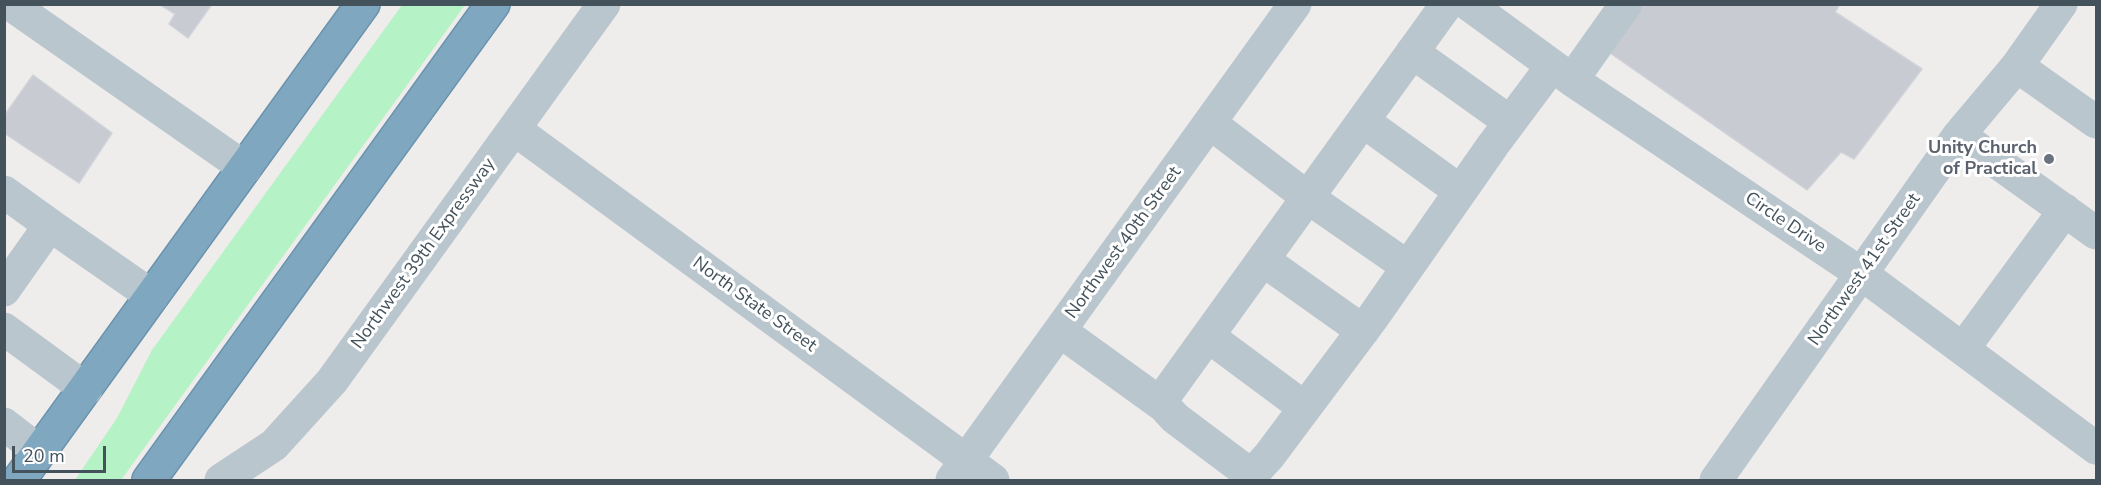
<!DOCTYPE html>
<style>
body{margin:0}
#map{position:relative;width:2101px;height:485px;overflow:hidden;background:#efecec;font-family:"Nunito Sans",sans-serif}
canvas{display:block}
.frame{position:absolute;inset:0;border:6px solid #43525b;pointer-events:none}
.scale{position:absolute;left:12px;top:446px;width:94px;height:27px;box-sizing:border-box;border:3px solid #43525b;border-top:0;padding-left:8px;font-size:18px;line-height:21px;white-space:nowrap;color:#43525b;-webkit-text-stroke:4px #fff;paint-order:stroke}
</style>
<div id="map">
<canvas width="2101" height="485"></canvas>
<div class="frame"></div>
<div class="scale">20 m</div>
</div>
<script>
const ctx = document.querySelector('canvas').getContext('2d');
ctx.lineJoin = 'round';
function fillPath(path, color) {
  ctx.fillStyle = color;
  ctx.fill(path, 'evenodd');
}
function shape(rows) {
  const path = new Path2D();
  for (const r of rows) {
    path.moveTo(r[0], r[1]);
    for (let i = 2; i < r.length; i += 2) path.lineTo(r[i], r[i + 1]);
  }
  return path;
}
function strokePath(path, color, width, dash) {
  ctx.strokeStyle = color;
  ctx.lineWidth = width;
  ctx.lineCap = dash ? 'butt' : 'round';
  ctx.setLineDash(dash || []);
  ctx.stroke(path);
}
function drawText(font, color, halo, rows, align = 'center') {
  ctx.font = font + ' "Nunito Sans",sans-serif';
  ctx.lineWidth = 6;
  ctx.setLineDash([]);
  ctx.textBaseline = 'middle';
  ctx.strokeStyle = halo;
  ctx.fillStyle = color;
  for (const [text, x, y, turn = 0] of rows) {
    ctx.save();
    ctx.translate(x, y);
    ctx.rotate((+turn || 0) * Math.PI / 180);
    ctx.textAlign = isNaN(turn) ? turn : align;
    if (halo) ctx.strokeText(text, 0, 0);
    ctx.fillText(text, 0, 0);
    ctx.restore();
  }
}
fillPath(shape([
 [402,5,465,5,121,480,75,480,117,418,152,350]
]), '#b5f2c5');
const building = shape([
 [159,4,212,4,188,38,169,24,175,14,159,4],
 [1644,4,1840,4,1835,12,1922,69,1854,159,1841,152,1807,190,1610,53,1644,4],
 [33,75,112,133,79,183,4,133,4,116,33,75]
]);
fillPath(building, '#c8ccd2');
strokePath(building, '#cfd3d9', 1.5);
const highway = shape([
 [19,480,363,4],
 [149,480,493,4]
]);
strokePath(highway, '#6a92ac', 36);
strokePath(shape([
 [10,4,245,168],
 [1447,4,1166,394,1164,406,1175,418,1247,472,1258,468,1269,456,1373,317,1493,145,1552,66],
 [1468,4,1572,80,1863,275,2096,448],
 [1412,52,1510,122],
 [2017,66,2096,122],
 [1572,80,1626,4],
 [1363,121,1460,191],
 [1210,123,1307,197,1408,267],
 [514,129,993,480],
 [1959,135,2096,233],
 [4,192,50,225],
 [1263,260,1363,331],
 [4,290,50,225,152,296],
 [4,329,86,389],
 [1060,331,1164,406],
 [1208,336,1305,408],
 [1963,349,2065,210],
 [4,424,40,452],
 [221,480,274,445,332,381,604,4],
 [952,480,1295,4],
 [1716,480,1959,135,2017,66,2061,4]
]), '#b9c6cd', 33);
strokePath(highway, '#7fa7c0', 33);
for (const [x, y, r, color] of [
 [2049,159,6,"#6b7280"]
]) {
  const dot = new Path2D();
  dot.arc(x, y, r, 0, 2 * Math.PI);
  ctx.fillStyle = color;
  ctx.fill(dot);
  strokePath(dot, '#fff', 2);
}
drawText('bold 18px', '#5b616d', '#fff', [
 ["Unity Church",2037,149],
 ["of Practical",2037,170]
], 'right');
drawText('18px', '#43525b', '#fff', [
 ["Circle Drive",1785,223,34],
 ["Northwest 40th Street",1124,243,-54],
 ["Northwest 39th Expressway",424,254,-54],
 ["Northwest 41st Street",1865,270,-55],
 ["North State Street",754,305,36]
]);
</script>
